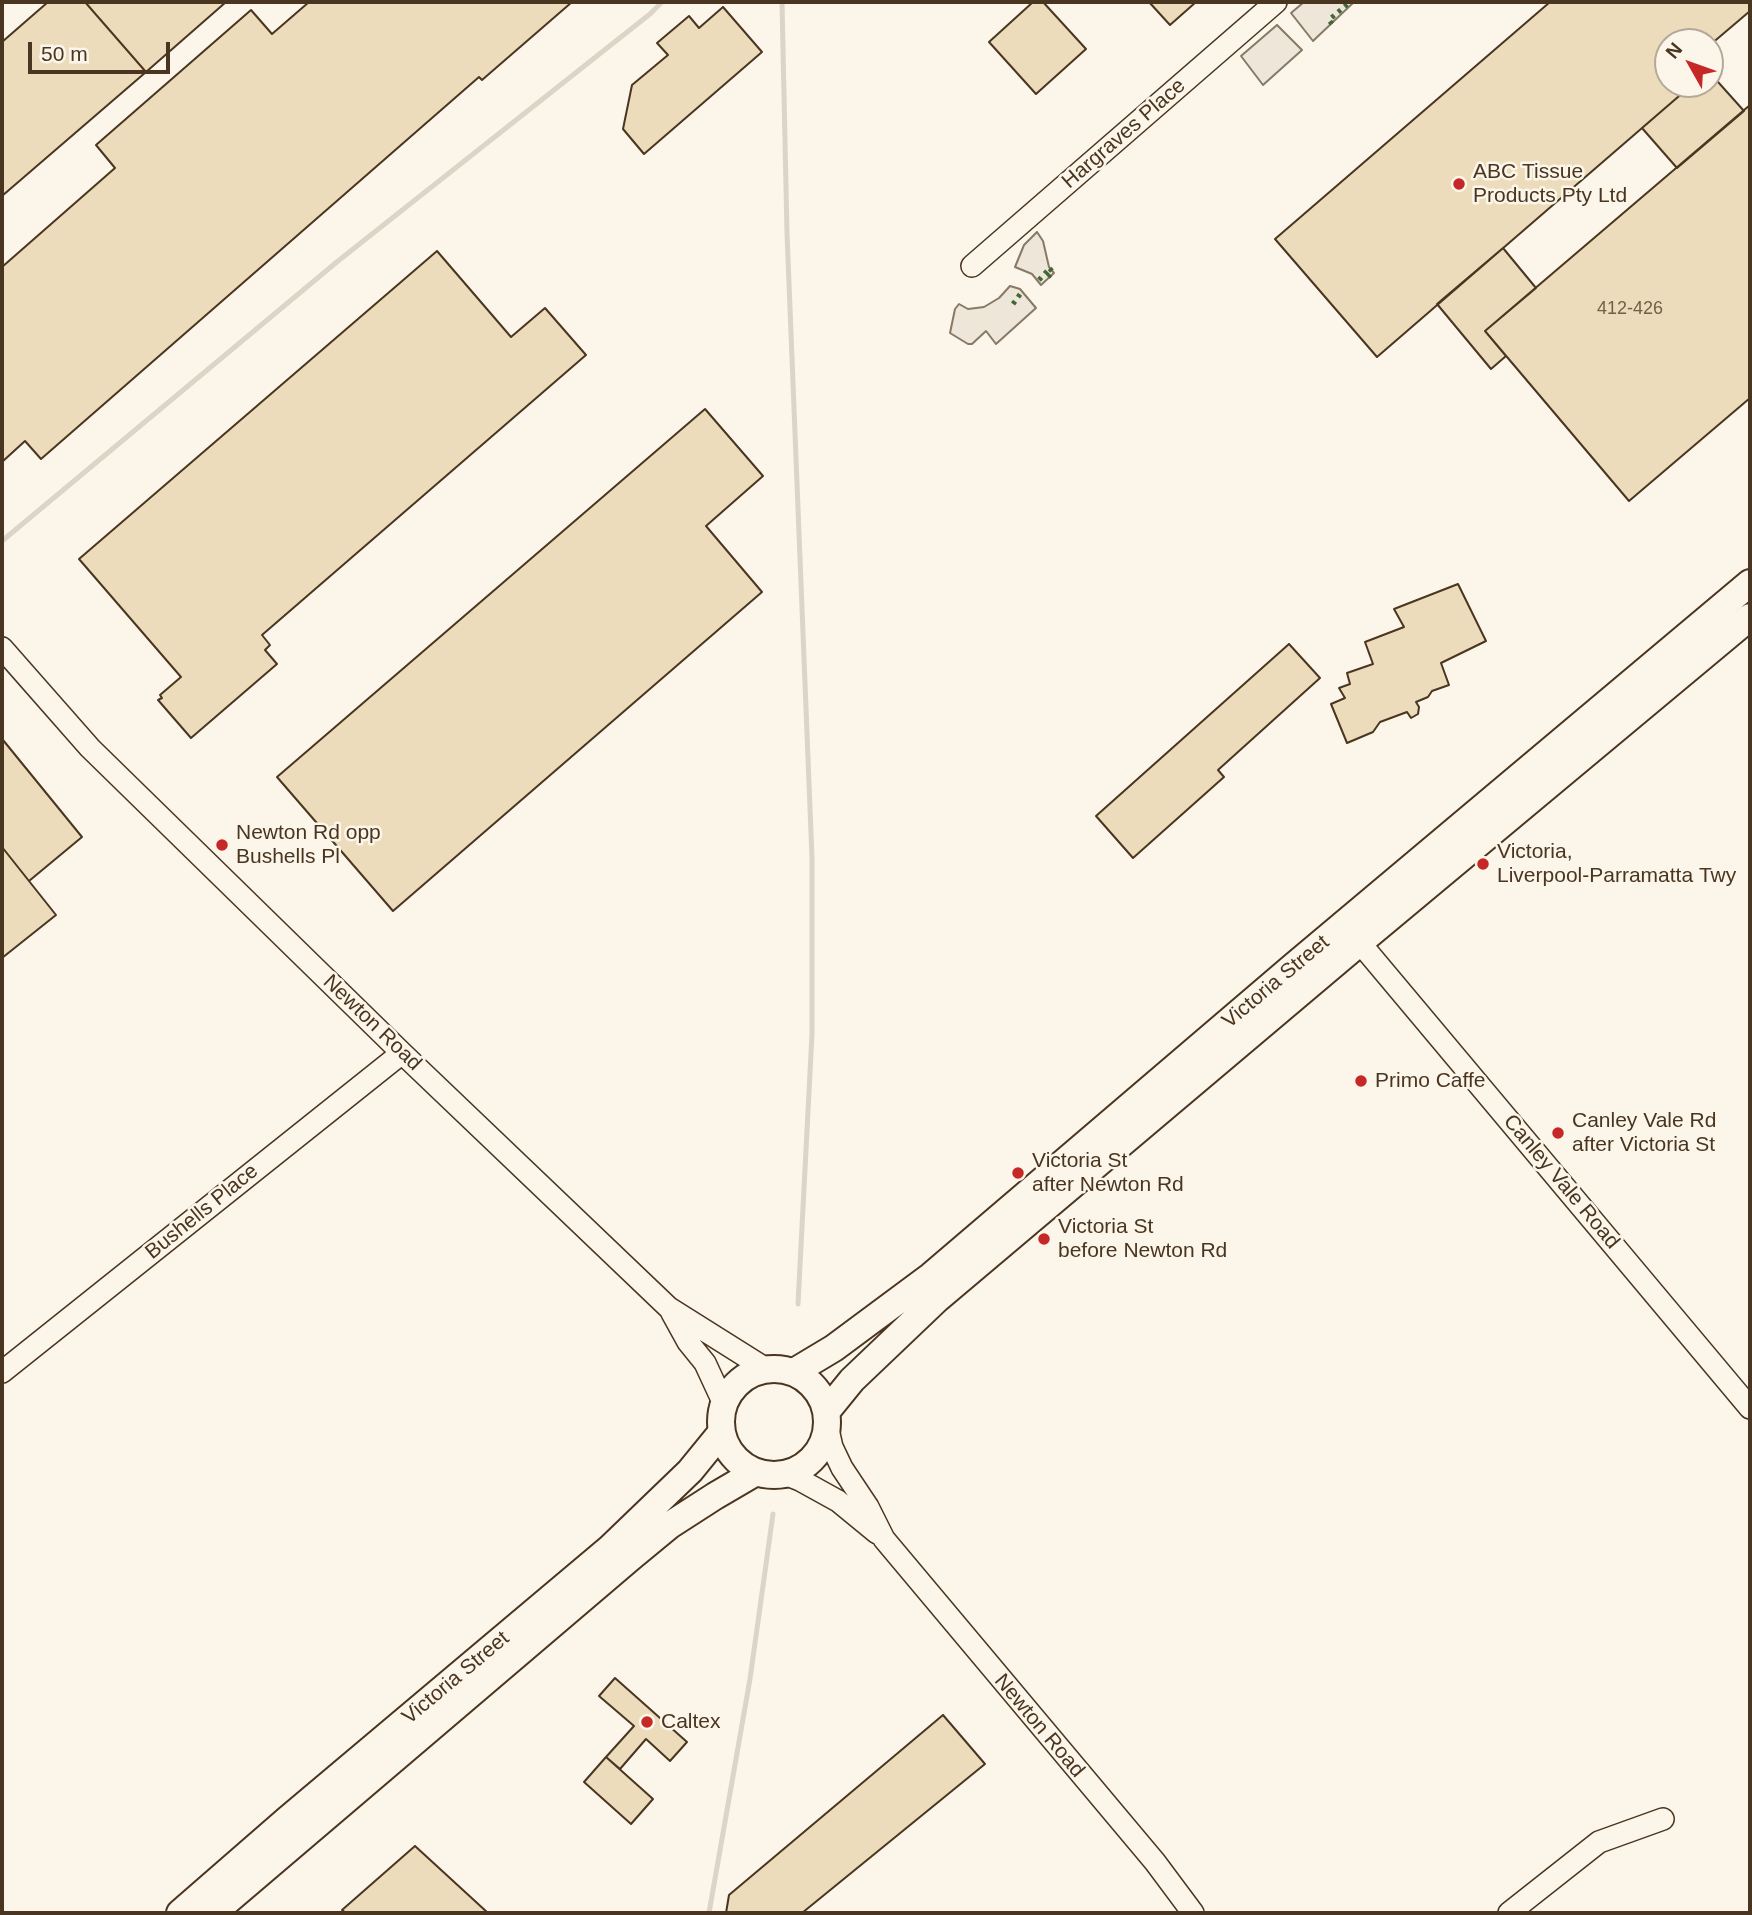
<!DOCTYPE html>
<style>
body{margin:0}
#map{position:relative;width:1752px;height:1915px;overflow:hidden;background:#fbf6e9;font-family:Helvetica,sans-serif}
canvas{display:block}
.frame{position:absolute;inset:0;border:4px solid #4a3520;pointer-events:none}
.north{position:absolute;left:1654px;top:28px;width:70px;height:70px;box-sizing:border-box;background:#fbf6e9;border:2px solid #b4a999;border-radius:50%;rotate:310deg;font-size:19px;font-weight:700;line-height:28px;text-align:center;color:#4a3520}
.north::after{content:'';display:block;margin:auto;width:24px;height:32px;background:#c62828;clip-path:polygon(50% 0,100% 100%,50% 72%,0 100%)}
.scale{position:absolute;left:28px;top:42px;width:142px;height:32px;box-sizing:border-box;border:4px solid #4a3520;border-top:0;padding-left:9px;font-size:21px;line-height:24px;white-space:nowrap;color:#4a3520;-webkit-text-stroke:5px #fbf6e9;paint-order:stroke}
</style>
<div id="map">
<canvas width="1752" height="1915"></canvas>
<div class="frame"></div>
<div class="north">N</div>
<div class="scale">50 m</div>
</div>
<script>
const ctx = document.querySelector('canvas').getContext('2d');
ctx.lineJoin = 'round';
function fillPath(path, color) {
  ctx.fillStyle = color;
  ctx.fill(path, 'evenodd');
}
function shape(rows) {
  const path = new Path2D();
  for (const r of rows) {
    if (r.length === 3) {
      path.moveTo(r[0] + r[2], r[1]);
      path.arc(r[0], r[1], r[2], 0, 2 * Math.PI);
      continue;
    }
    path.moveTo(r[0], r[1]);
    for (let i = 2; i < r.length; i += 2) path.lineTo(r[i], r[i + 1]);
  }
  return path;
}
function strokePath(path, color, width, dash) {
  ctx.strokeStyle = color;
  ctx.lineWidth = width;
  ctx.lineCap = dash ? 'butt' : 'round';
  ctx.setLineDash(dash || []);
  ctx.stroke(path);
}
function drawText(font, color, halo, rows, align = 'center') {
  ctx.font = font + ' Helvetica,sans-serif';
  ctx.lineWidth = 5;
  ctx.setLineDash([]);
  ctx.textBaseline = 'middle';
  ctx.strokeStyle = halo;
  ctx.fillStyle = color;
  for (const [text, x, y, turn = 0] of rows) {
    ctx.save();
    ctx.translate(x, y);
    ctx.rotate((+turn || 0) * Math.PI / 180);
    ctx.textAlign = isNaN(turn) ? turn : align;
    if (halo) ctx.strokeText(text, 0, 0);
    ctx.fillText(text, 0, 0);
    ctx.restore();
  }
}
const green = shape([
 [1304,2,1354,2,1313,41,1291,13,1304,2],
 [1277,25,1302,50,1263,85,1241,56,1277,25],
 [1037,232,1043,241,1049,267,1054,273,1041,285,1032,274,1015,267,1024,245,1037,232],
 [1010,286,1020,289,1036,308,996,344,986,331,972,344,968,344,950,333,955,309,959,304,968,309,984,307,999,298,1010,286]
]);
fillPath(green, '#ede6d9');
strokePath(green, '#887966', 2);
strokePath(shape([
 [782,2,787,233,812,858,812,1034,798,1304],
 [2,541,338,261,650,14,662,2],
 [709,1913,750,1679,773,1514]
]), '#dcd4c6', 5);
const building = shape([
 [48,2,85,2,146,72,2,196,2,42,48,2],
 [85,2,226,2,146,72,85,2],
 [309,2,572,2,482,80,479,77,41,459,25,441,2,462,2,267,115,168,96,145,251,10,272,34,309,2],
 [1033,2,1043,2,1086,49,1036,94,989,42,1033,2],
 [1149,2,1196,2,1170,25,1149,2],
 [1550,2,1750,2,1750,11,1710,45,1710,42,1668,42,1668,84,1693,84,1377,357,1275,239,1550,2],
 [723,7,762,52,644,154,623,129,632,85,668,55,657,43,689,16,699,28,723,7],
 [1710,73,1744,111,1677,168,1642,128,1693,84,1710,84,1710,73],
 [1750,105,1750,398,1629,501,1485,331,1750,105],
 [1503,248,1536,288,1485,331,1506,356,1491,369,1437,304,1503,248],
 [437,251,511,337,545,308,586,355,262,635,270,645,265,650,277,664,191,738,158,700,162,698,160,695,181,677,79,559,437,251],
 [705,409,763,476,706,526,762,592,393,911,277,777,705,409],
 [1458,584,1486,641,1441,663,1449,685,1432,691,1428,697,1416,702,1419,707,1418,714,1411,718,1407,712,1380,722,1373,732,1347,743,1331,704,1345,698,1339,688,1350,684,1347,673,1373,664,1365,642,1404,627,1394,609,1458,584],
 [1289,644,1320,678,1218,770,1224,777,1133,858,1096,816,1289,644],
 [3,740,82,837,29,881,2,847,3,740],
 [2,847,56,915,2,958,2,847],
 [615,1678,687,1742,670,1761,646,1739,620,1769,606,1757,634,1726,599,1696,615,1678],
 [943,1715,985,1764,802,1913,726,1913,729,1895,943,1715],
 [606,1757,653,1799,631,1824,584,1782,606,1757],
 [415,1846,488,1913,346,1913,342,1910,415,1846]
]);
fillPath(building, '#ecdcbc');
strokePath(building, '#4a3520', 2);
const minor = shape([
 [972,266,1276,2],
 [2,648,90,748,402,1053,669,1308,766,1369],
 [1350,931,1750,1408],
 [672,1313,688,1342,705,1363,724,1404],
 [2,1372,402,1053],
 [827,1425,832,1447,842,1468,868,1507,884,1539,1155,1862,1193,1913],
 [785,1474,800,1480,838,1501,877,1533],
 [1509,1913,1599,1842,1663,1819]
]);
const major = shape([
 [774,1422,53],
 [794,1372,834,1348,931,1276,1294,966,1750,583],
 [826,1412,852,1380,937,1299,1360,942,1750,617],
 [180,1913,288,1819,609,1549,690,1471,721,1433],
 [213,1913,631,1557,670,1525,715,1496,756,1472]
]);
strokePath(minor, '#4a3520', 24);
strokePath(major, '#4a3520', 30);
strokePath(minor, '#fbf6e9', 21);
strokePath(major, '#fbf6e9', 26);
strokePath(shape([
 [1332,24,1329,20,1350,2],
 [1048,277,1053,272,1049,268],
 [1039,280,1048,270],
 [1013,304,1021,293]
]), '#436837', 5, [3.5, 5]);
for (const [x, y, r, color] of [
 [1459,184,7,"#c62828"],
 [222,845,7,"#c62828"],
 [1483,864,7,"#c62828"],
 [1361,1081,7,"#c62828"],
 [1558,1133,7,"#c62828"],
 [1018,1173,7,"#c62828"],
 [1044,1239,7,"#c62828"],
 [647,1722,7,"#c62828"]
]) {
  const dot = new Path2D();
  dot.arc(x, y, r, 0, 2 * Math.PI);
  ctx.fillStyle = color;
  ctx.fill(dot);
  strokePath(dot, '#fbf6e9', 2.5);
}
drawText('18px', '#725f47', null, [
 ["412-426",1630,309]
]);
drawText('21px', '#4a3520', '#fbf6e9', [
 ["Hargraves Place",1124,134,-41],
 ["Victoria Street",1276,982,-40],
 ["Newton Road",372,1023,44],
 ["Canley Vale Road",1561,1182,50],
 ["Bushells Place",202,1212,-39],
 ["Victoria Street",456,1678,-40],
 ["Newton Road",1039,1726,50]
]);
drawText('21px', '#4a3520', '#fbf6e9', [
 ["ABC Tissue",1473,172],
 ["Products Pty Ltd",1473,196],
 ["Newton Rd opp",236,833],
 ["Bushells Pl",236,857],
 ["Victoria,",1497,852],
 ["Liverpool-Parramatta Twy",1497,876],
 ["Primo Caffe",1375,1081],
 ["Canley Vale Rd",1572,1121],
 ["after Victoria St",1572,1145],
 ["Victoria St",1032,1161],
 ["after Newton Rd",1032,1185],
 ["Victoria St",1058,1227],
 ["before Newton Rd",1058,1251],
 ["Caltex",661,1722]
], 'left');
</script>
